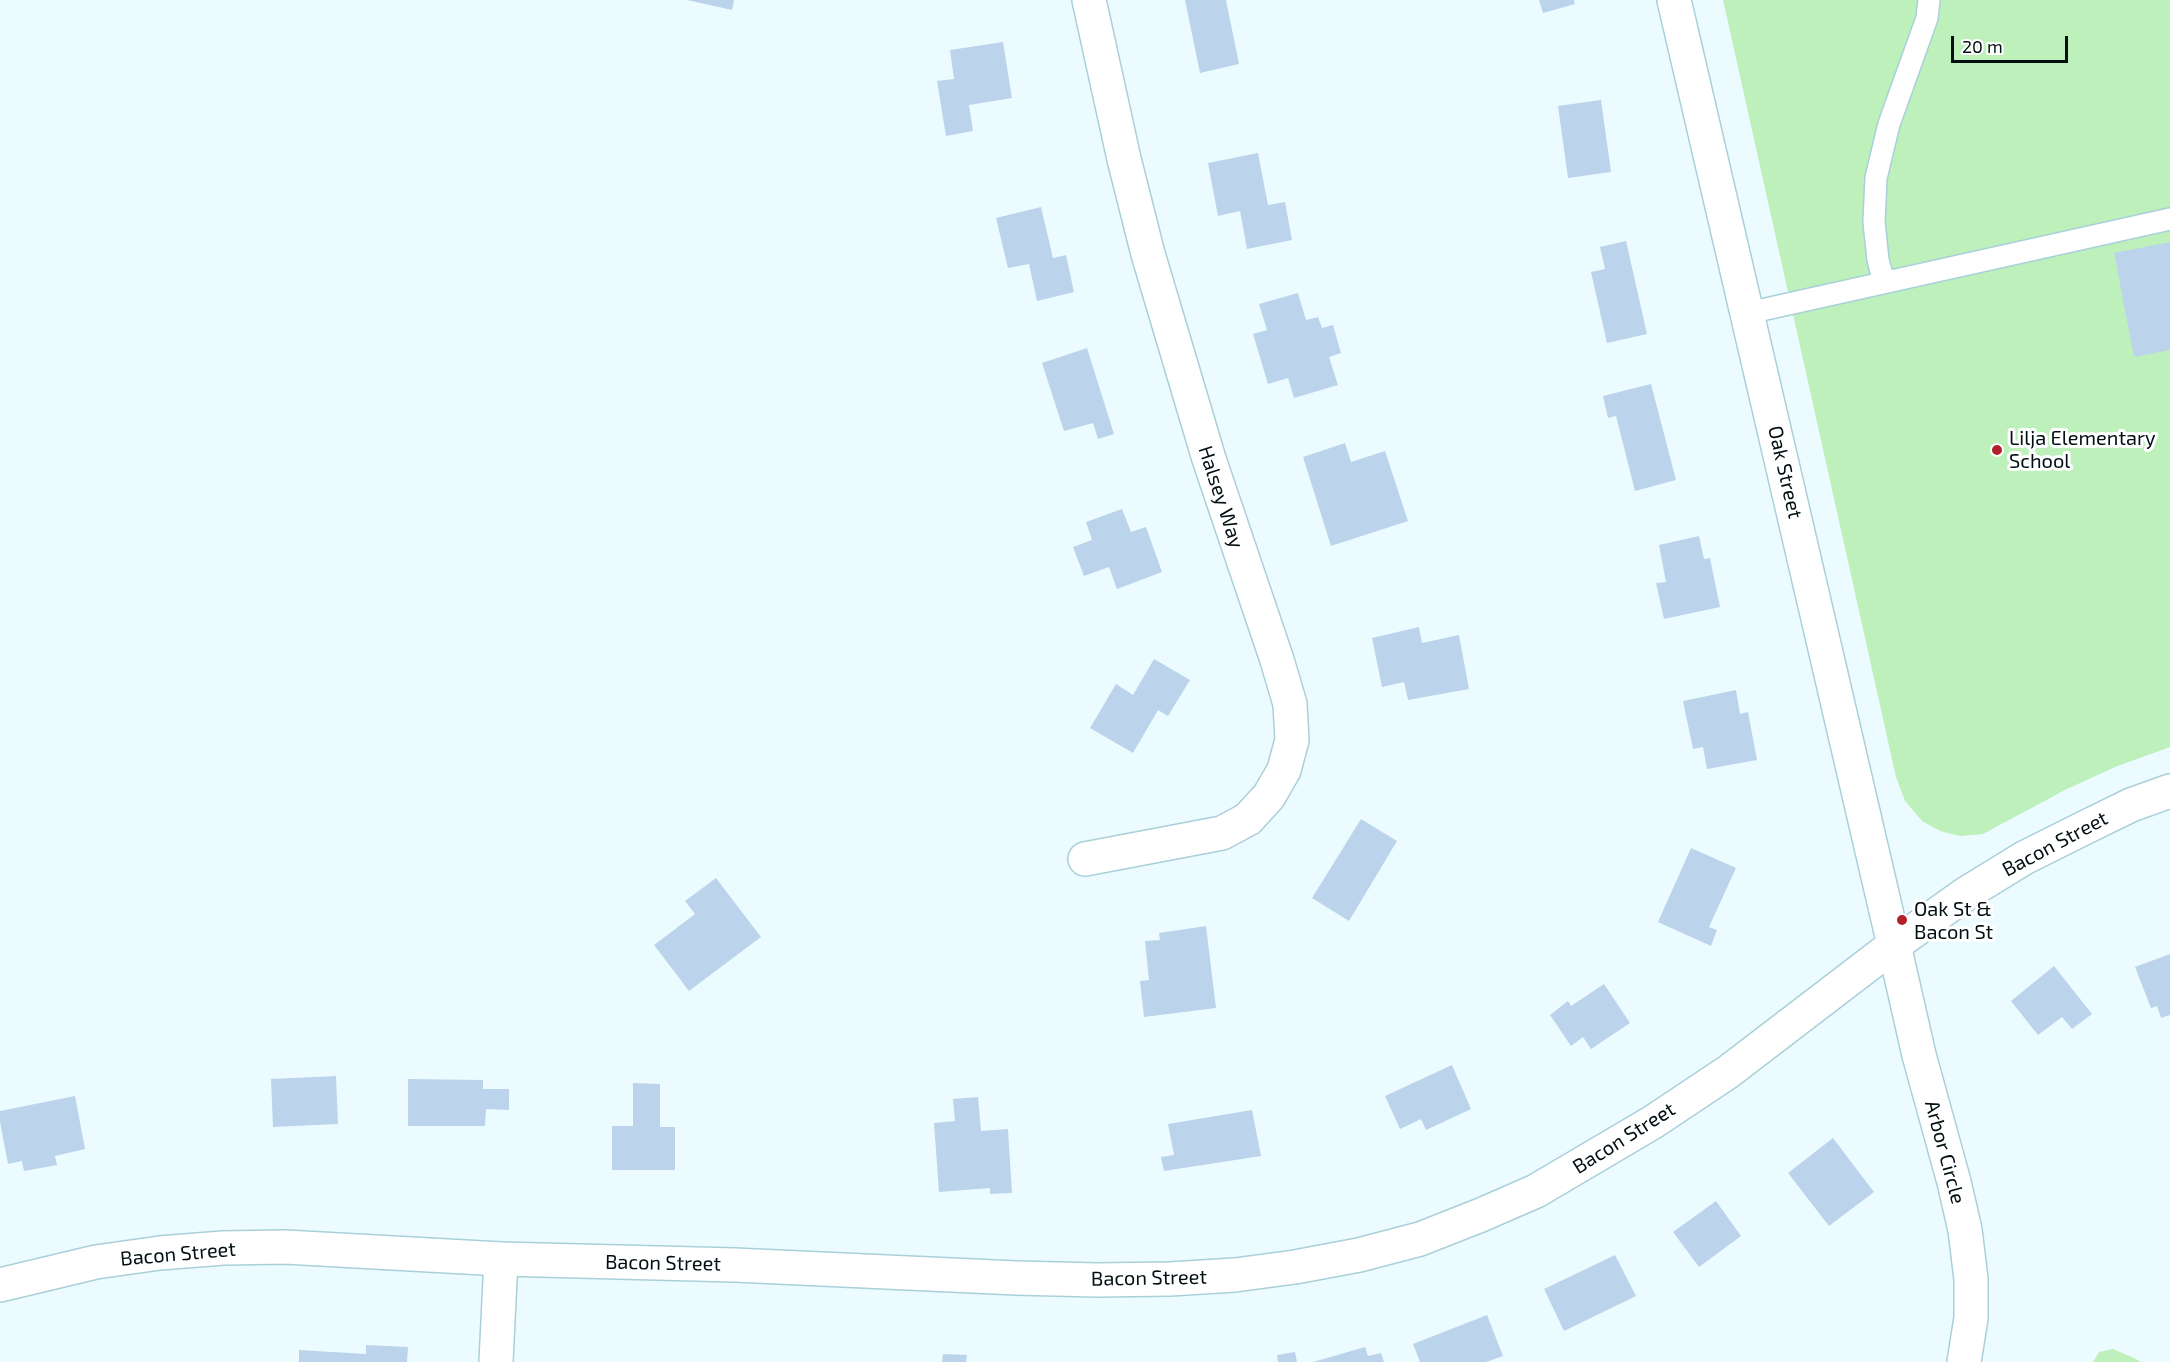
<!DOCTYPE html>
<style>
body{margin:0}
#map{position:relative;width:2170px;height:1362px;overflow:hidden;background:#ecfbff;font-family:"Exo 2",sans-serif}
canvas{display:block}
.scale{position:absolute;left:1951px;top:36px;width:117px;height:27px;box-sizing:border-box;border:3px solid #020f12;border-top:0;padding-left:8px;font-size:18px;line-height:21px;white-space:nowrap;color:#020f12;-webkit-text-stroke:4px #fff;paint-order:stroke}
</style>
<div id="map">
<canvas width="2170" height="1362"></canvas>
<div class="scale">20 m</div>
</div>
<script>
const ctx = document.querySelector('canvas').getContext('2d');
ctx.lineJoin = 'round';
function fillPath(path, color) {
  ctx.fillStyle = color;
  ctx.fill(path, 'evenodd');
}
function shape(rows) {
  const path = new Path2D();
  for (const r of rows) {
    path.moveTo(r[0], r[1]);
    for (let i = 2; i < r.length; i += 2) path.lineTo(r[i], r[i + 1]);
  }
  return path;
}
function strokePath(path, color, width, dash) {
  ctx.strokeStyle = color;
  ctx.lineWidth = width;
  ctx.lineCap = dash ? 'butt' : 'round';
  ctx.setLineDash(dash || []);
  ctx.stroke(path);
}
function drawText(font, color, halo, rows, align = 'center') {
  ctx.font = font + ' "Exo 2",sans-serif';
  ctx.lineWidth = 6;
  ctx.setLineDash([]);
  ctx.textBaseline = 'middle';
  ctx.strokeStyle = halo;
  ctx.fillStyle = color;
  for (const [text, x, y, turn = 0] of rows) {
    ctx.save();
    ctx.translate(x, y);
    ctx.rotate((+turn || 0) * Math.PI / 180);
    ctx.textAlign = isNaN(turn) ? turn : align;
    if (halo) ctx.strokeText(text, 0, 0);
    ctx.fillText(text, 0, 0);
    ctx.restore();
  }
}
fillPath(shape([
 [1723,0,2170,0,2170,747,2115,767,2065,790,1983,834,1960,836,1940,831,1922,821,1905,801,1896,777],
 [2113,1349,2134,1358,2141,1362,2093,1362,2099,1352]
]), '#bef0bc');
fillPath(shape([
 [687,0,734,0,732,10],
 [1185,0,1226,0,1239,64,1200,73],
 [1539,0,1574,0,1575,4,1543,13],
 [1003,42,1012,98,969,105,973,131,946,136,937,81,954,79,950,50],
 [1601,100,1611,172,1568,178,1558,106],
 [1258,153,1268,205,1285,202,1292,240,1247,249,1240,211,1218,216,1208,163],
 [1041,207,1053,258,1066,255,1074,292,1037,301,1029,264,1008,268,996,218],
 [1626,241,1647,334,1607,343,1591,272,1605,269,1600,247],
 [2170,242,2170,350,2134,357,2114,253],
 [1298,293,1306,320,1318,317,1322,328,1333,325,1341,353,1329,357,1338,385,1294,398,1288,378,1268,384,1253,334,1267,330,1259,304],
 [1087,348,1114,434,1098,439,1093,423,1064,431,1042,363],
 [1651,384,1676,480,1635,491,1616,416,1608,418,1603,396],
 [1345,443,1351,462,1385,451,1408,521,1331,546,1303,457],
 [1122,509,1131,532,1146,527,1162,572,1117,589,1109,567,1084,576,1073,547,1092,540,1086,522],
 [1699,536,1704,559,1710,558,1720,607,1664,619,1656,583,1666,582,1659,545],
 [1419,627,1422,643,1459,635,1469,689,1408,700,1404,682,1382,687,1372,638],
 [1154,659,1190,680,1168,716,1158,710,1133,753,1090,728,1116,684,1133,695],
 [1736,690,1740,714,1748,712,1757,760,1707,769,1703,747,1693,749,1683,701],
 [1361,819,1397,841,1349,921,1312,898],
 [1691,848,1736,868,1709,927,1717,930,1711,946,1658,922],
 [716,878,761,937,689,991,654,945,695,914,685,901],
 [1206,926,1216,1008,1144,1017,1140,981,1149,980,1145,941,1160,940,1159,933],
 [2170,954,2170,1015,2161,1018,2157,1006,2151,1008,2135,967],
 [2054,966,2092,1014,2072,1029,2062,1017,2038,1035,2011,1001],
 [1604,984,1630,1023,1591,1049,1583,1037,1571,1046,1550,1015,1568,1001,1571,1006],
 [1452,1065,1471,1109,1426,1130,1421,1119,1400,1129,1385,1096],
 [336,1076,338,1124,273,1127,271,1079],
 [408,1079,483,1080,483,1089,509,1089,509,1110,486,1109,485,1126,408,1126],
 [633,1083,660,1084,660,1127,675,1127,675,1170,612,1170,612,1126,633,1126],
 [75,1096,85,1149,55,1156,57,1165,24,1171,22,1161,8,1164,0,1122,0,1111],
 [978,1097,981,1131,1008,1129,1012,1193,990,1194,990,1188,939,1192,934,1123,955,1121,953,1099],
 [1252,1110,1261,1156,1164,1171,1161,1157,1174,1155,1168,1124],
 [1833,1138,1874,1192,1829,1226,1788,1173],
 [1716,1201,1741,1236,1699,1267,1673,1232],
 [1615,1255,1636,1296,1564,1331,1544,1289],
 [1487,1315,1503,1356,1486,1362,1420,1362,1413,1344],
 [366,1345,408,1347,407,1362,299,1362,299,1350,366,1354],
 [1365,1347,1368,1356,1381,1353,1384,1362,1313,1362],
 [1295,1352,1297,1362,1278,1362,1277,1355],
 [943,1354,967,1355,966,1362,942,1362]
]), '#bbd4eb');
const service = shape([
 [1884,282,1878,260,1874,222,1876,178,1889,124,1927,18,1929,0],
 [1748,313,2170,219]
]);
const minor = shape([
 [1085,859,1222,833,1248,819,1269,796,1284,770,1292,740,1290,704,1277,660,1209,459,1148,254,1124,159,1089,0],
 [1894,945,1919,1055,1954,1182,1965,1230,1971,1279,1971,1318,1964,1362],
 [496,1362,501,1259]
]);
const tertiary = shape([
 [1674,0,1894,945],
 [0,1285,96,1262,160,1253,223,1248,285,1247,501,1259,735,1265,1016,1278,1097,1280,1170,1279,1235,1275,1295,1267,1359,1255,1420,1239,1481,1215,1536,1191,1653,1122,1728,1072,1894,945,1967,893,2024,858,2084,828,2131,805,2170,791]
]);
strokePath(service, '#a9d0d9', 24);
strokePath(minor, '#a9d0d9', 36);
strokePath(tertiary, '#a9d0d9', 36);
strokePath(service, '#fff', 21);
strokePath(minor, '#fff', 33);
strokePath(tertiary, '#fff', 33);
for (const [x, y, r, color] of [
 [1997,450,6,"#b2212b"],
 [1902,920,6,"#b2212b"]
]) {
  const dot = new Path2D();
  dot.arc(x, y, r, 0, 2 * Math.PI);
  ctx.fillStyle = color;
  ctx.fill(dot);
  strokePath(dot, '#fff', 2);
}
drawText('20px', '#020f12', '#fff', [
 ["Lilja Elementary",2009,438],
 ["School",2009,461],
 ["Oak St &",1914,909],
 ["Bacon St",1914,932]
], 'left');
drawText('20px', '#020f12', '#fff', [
 ["Oak Street",1785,472,77],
 ["Halsey Way",1221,497,72],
 ["Bacon Street",2055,844,-28],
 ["Bacon Street",1624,1138,-32],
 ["Arbor Circle",1945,1152,75],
 ["Bacon Street",178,1254,-5],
 ["Bacon Street",663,1263,1],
 ["Bacon Street",1149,1278,-1]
]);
</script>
